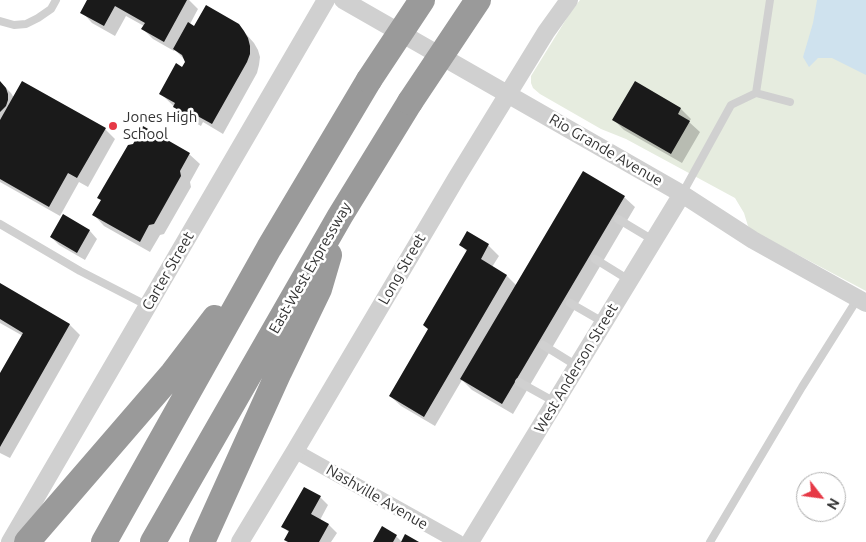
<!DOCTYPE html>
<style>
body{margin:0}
#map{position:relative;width:866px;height:542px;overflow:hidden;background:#fff;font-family:Ubuntu,sans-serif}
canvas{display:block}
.north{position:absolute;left:796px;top:472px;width:50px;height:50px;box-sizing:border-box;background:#fff;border:1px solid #adadad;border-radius:50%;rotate:120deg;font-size:14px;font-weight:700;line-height:20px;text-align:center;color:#333}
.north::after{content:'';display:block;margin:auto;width:18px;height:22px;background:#e63946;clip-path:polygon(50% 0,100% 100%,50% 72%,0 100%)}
</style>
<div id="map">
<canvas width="866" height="542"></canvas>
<div class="north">N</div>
</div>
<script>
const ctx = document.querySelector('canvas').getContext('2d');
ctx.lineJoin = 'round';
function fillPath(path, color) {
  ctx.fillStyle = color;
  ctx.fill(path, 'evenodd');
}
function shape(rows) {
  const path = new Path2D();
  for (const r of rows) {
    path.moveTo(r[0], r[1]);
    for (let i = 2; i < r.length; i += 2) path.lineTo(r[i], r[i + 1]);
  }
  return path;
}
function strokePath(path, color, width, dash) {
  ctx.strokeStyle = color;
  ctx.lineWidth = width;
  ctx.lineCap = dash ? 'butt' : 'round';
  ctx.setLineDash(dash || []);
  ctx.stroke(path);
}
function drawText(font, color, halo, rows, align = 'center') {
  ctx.font = font + ' Ubuntu,sans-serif';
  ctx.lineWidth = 5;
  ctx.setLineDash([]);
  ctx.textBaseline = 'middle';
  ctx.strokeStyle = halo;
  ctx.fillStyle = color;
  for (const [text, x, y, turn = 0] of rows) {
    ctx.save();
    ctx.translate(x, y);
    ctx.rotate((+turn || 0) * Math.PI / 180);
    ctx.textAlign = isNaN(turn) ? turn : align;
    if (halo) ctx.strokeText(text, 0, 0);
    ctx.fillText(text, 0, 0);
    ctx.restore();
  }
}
fillPath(shape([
 [580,0,866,0,866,291,753,231,748,226,744,213,735,198,626,139,601,129,540,94,533,88,531,83,531,76,570,13]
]), '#e6ecdf');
fillPath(shape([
 [817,0,866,0,866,75,832,58,818,58,809,67,803,57,813,23]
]), '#cfe2ee');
fillPath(shape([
 [89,0,189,0,198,9,190,24,195,27,238,25,254,43,258,50,260,57,259,65,257,73,223,134,203,122,201,126,185,117,160,93,182,69,186,62,185,60,175,50,174,51,153,39,143,29,144,26,126,16,115,36,92,23,82,12],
 [0,82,11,93,14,98,105,129,115,139,88,187,79,182,60,216,0,182],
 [636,83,681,109,691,119,689,122,700,132,682,163,624,130,614,120],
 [189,154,200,164,190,182,191,187,164,234,160,235,150,252,104,226,94,215],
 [624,197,635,207,513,414,472,390,462,380,435,426,401,406,390,396,429,330,467,252,461,245,468,233,488,245,499,256,492,267,507,276,517,286],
 [63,216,90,231,97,239,85,260,59,245,51,237],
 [0,285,70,325,80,335,10,458,0,453,0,376,23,336,0,323],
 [305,488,320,497,328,505,320,520,329,525,337,533,331,542,288,542,289,533,283,526],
 [396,536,402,542,374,542]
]), '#0003');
fillPath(shape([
 [87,0,187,0,164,42,141,29,145,23,115,6,104,26,80,13],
 [206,5,239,24,244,31,248,38,250,46,250,54,247,62,212,124,192,113,190,116,173,107,175,103,159,94,176,63,182,67,185,62,182,55,173,49,188,22,194,26],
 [0,81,6,88,8,94,8,100,6,106,0,112],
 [22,81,106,128,77,178,68,173,49,207,0,179,0,120],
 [635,81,681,108,678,114,690,121,671,154,612,120],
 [143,126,190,153,180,171,181,176,154,224,149,225,140,242,92,215,101,200,97,198,128,145,133,144],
 [583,171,625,196,502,404,460,379],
 [63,214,90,230,77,253,50,237],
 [467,231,489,244,481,259,507,275,424,417,389,396,428,329,423,325,467,250,459,245],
 [0,283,70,324,0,447,0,373,23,333,0,319],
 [304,487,321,496,311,514,329,524,319,542,288,542,284,540,289,531,281,527],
 [382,526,397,535,393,542,373,542],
 [405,534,419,542,401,542]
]), '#1a1a1a');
strokePath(shape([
 [0,21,14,25,26,24,38,18,51,9,56,0],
 [756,93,770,0],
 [682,194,731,105,756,93,790,102],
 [618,219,653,240],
 [0,224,80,271,148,306],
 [595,259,629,280],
 [570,303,603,322],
 [543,345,577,366],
 [519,382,555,402],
 [710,542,802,387,858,298]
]), '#d0d0d0', 8);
strokePath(shape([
 [295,451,458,542]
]), '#d0d0d0', 15);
strokePath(shape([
 [343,0,682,194,753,240,866,303],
 [10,542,326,0],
 [240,542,295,451,457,177,546,32,569,0],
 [470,542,682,194]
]), '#d0d0d0', 18);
strokePath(shape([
 [27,542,173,373,215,318],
 [104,542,269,248,369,80],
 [153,542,340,216,410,102],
 [202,542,279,372,319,289,329,255]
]), '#9a9a9a', 26);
strokePath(shape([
 [369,80,422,0],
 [410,102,478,0]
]), '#9a9a9a', 26);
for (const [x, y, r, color] of [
 [113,126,5,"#e63946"]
]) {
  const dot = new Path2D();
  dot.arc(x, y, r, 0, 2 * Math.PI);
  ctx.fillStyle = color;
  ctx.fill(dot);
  strokePath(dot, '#fff', 2);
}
drawText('15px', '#333', '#fff', [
 ["Jones High",123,117],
 ["School",123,134]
], 'left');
drawText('15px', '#333', '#fff', [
 ["Rio Grande Avenue",606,150,30],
 ["East-West Expressway",310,268,-60],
 ["Long Street",402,269,-60],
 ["Carter Street",168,271,-60],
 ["West Anderson Street",576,368,-59],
 ["Nashville Avenue",377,497,30]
]);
</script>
